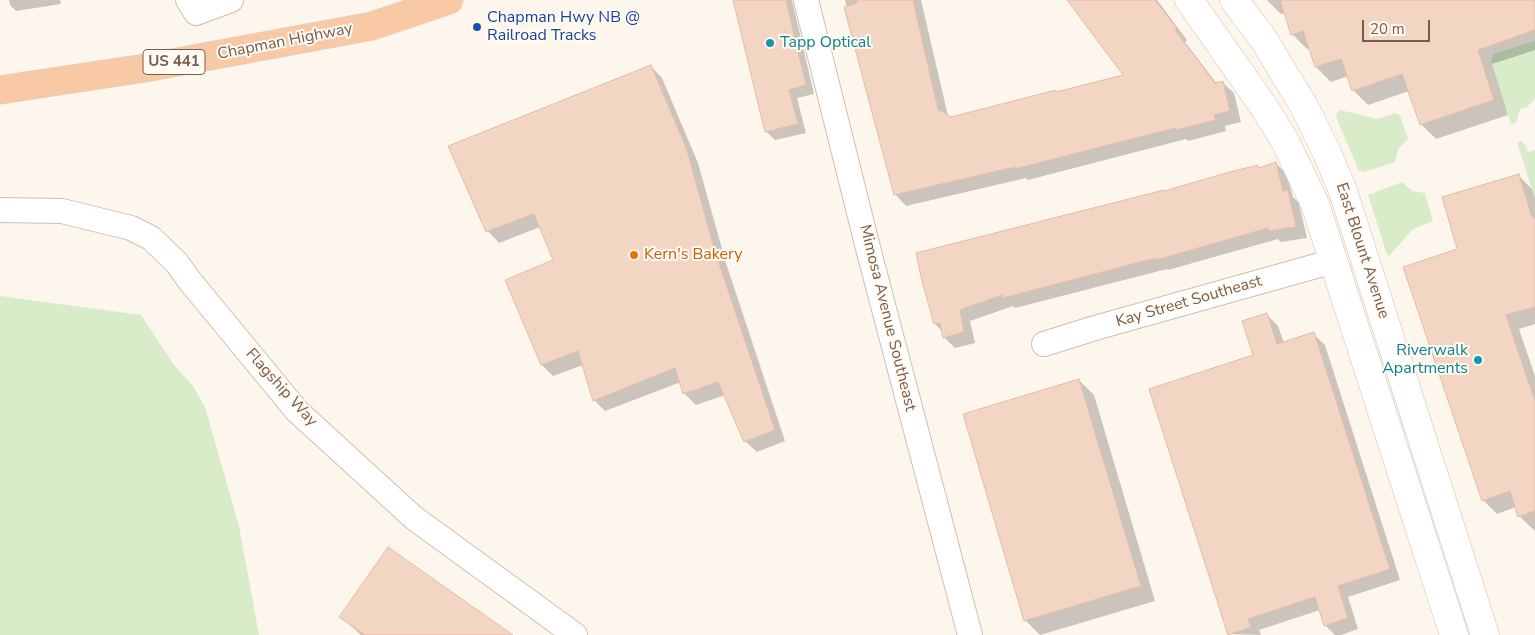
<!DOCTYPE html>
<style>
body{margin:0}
#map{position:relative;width:1535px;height:635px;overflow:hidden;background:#fdf6ec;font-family:"Nunito Sans",sans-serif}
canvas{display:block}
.scale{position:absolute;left:1362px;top:20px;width:68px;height:22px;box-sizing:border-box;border:2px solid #7a5c4d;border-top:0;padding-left:6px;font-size:15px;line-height:18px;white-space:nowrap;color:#7a5c4d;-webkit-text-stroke:4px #fffaf3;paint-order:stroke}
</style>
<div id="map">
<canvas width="1535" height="635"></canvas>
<div class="scale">20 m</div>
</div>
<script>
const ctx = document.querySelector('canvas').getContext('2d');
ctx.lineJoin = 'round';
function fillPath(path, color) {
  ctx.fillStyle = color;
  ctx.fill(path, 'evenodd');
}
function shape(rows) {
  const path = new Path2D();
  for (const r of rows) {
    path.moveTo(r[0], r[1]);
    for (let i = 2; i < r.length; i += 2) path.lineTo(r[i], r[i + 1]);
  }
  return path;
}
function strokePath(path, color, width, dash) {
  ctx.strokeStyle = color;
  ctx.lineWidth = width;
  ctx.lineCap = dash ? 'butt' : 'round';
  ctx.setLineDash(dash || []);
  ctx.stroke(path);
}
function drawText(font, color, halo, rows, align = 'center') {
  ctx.font = font + ' "Nunito Sans",sans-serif';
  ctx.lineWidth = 4;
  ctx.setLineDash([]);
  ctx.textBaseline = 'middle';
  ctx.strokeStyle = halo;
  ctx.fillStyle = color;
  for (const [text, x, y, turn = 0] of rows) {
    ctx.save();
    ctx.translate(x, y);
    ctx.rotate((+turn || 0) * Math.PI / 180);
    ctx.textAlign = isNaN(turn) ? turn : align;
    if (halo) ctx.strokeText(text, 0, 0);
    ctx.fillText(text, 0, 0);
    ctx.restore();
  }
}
fillPath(shape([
 [1535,41,1535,99,1527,107,1520,109,1516,123,1511,124,1491,62,1493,54],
 [1340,110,1378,119,1395,113,1400,115,1408,139,1398,149,1395,162,1364,172,1359,171,1336,117,1337,113],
 [1521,141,1525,145,1528,152,1535,150,1535,198,1517,143],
 [1402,182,1412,191,1425,193,1433,221,1413,229,1389,256,1387,255,1368,195],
 [0,296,141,315,174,365,193,386,205,407,239,526,259,635,0,635]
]), '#d8ecc9');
fillPath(shape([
 [9,0,60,0,61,4,16,11,10,5],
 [736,0,792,0,814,94,797,98,806,133,775,140,766,131],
 [845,0,921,0,948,116,951,118,1055,91,1057,93,1125,76,1068,0,1157,0,1187,40,1185,42,1217,84,1222,82,1234,93,1241,122,1225,126,1226,131,1188,141,1186,139,1028,180,1026,178,906,206,895,194],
 [1267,0,1535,0,1535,50,1492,64,1508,115,1436,139,1421,124,1409,91,1368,105,1353,90,1348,76,1331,82,1316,67,1310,48,1307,49,1292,34,1285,13,1281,14],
 [651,66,662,78,698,163,726,263,785,441,757,452,745,441,725,395,696,405,684,393,681,382,605,411,594,400,583,365,553,376,542,365,507,281,554,260,540,227,499,243,488,231,450,147],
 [1276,163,1287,175,1293,197,1299,203,1307,238,1281,242,1278,239,1168,270,1167,269,1015,308,1013,306,970,321,975,343,955,348,944,337,943,332,935,324,1164,192,1258,166,1261,169],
 [1518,175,1532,189,1535,198,1535,324,1519,329,1535,376,1535,531,1519,516,1516,507,1497,514,1483,500,1459,249],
 [1267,315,1278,326,1284,343,1313,334,1325,345,1400,580,1348,597,1358,629,1341,635,1335,635,1325,625,1320,610,1259,630,1261,635,1229,634,1254,356],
 [1079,380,1094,395,1155,601,1040,635,1025,620],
 [341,617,511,635,361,635]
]), '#0003');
const building = shape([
 [733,0,786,0,806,85,789,90,798,124,765,132,733,0],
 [856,0,913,0,938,109,951,117,1056,90,1056,92,1123,75,1067,0,1155,0,1177,28,1175,30,1215,83,1223,81,1230,111,1214,115,1216,120,1176,130,1175,128,1015,169,1015,167,894,195,844,7,857,3,856,0],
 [1280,0,1535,0,1535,30,1478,50,1494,100,1420,125,1402,74,1352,91,1341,59,1315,67,1303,31,1291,35,1280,0],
 [651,65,687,150,715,251,775,430,744,442,718,382,683,394,675,368,593,401,578,351,541,365,505,280,553,260,534,214,486,232,448,146,651,65],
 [1276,162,1283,191,1288,190,1296,227,1269,231,1268,228,1156,260,1156,258,1003,298,1002,295,960,310,964,332,943,338,940,323,934,324,922,281,916,253,1164,190,1164,191,1226,173,1258,165,1259,168,1276,162],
 [1519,174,1532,217,1535,219,1535,307,1506,315,1535,401,1535,511,1518,517,1510,491,1482,501,1403,267,1457,249,1442,197,1519,174],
 [1267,313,1277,344,1314,332,1390,569,1338,586,1348,618,1324,626,1315,597,1248,619,1251,627,1228,635,1149,389,1253,355,1242,321,1267,313],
 [1079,379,1141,586,1024,621,963,414,1079,379],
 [388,547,513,635,365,635,339,617,388,547]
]);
fillPath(building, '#f3d5c3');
strokePath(building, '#e6bba3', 1);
const minor = shape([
 [188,0,196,13,231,0],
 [806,0,869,252,970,635],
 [0,210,62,211,131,228,151,238,177,263,189,280,297,411,414,518,575,635],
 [1044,344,1095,328,1334,261]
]);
const secondary = shape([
 [1189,0,1264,107,1286,143,1315,204,1454,635],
 [1234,0,1262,37,1304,106,1327,153,1343,191,1485,635]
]);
const trunk = shape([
 [0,90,145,68,372,26,449,0]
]);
strokePath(minor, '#d1beb0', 26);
strokePath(secondary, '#d6c0b0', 29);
strokePath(trunk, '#dad1cd', 29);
strokePath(minor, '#fff', 24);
strokePath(secondary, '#fff', 28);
strokePath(trunk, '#f9c8a4', 28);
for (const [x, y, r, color] of [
 [477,27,5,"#1a4fb4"],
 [770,43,5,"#0f9aa8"],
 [634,255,5,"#e8710a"],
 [1478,360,5,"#0f9aa8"]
]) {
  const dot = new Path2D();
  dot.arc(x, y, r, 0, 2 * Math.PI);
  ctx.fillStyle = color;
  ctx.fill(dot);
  strokePath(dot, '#fffaf3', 2);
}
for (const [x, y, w] of [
 [174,62,62]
]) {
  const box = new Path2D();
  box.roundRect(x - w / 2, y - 12.5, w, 25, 4);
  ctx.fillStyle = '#fffaf3';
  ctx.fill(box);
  strokePath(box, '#7a5c4d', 1);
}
drawText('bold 15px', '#7a5c4d', null, [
 ["US 441",174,62]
]);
drawText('16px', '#164399', '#fffaf3', [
 ["Chapman Hwy NB @",487,18],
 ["Railroad Tracks",487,36]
], 'left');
drawText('16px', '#7a5c4d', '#fffaf3', [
 ["Chapman Highway",285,42,-11],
 ["East Blount Avenue",1362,251,72],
 ["Kay Street Southeast",1189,302,-16],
 ["Mimosa Avenue Southeast",887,318,76],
 ["Flagship Way",281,388,48]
]);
drawText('16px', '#0d838f', '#fffaf3', [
 ["Tapp Optical",780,43],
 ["Riverwalk",1468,351,"right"],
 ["Apartments",1468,369,"right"]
], 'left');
drawText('16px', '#c56008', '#fffaf3', [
 ["Kern's Bakery",644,255]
], 'left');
</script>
